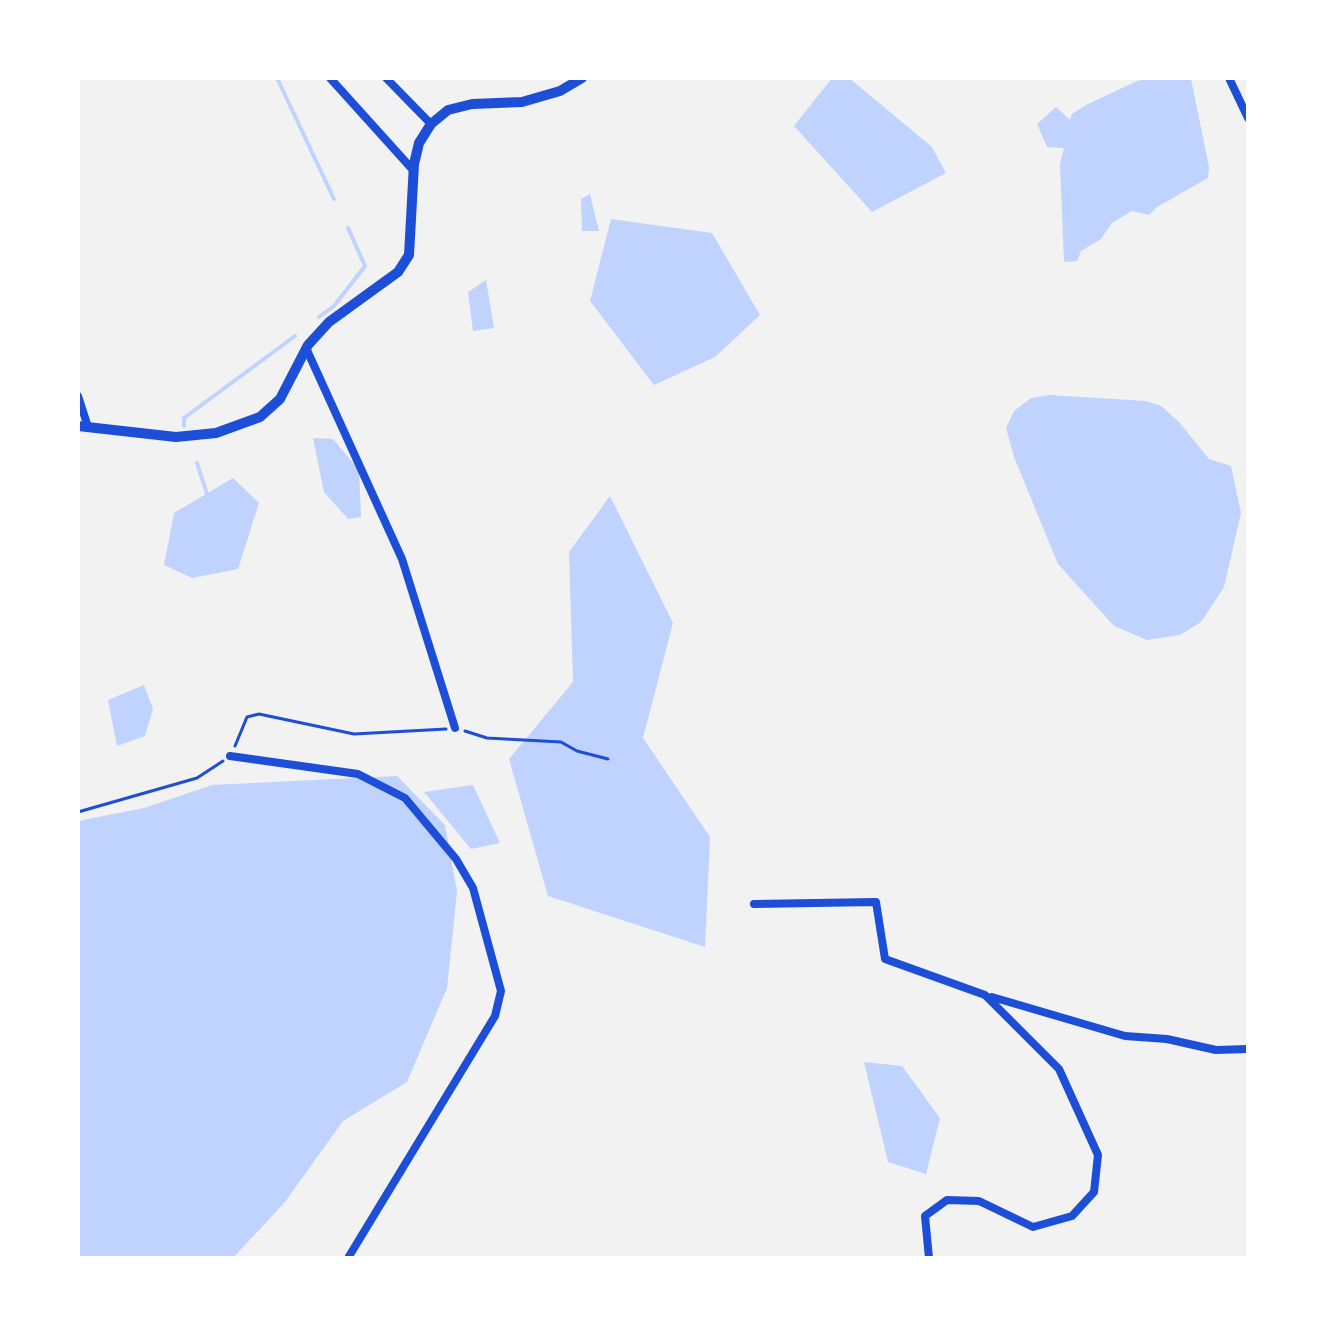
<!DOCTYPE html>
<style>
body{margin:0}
#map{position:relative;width:1326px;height:1336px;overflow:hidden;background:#f2f2f2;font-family:"Archivo Narrow",sans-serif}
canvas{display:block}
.frame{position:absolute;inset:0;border:80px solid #fff;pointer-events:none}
</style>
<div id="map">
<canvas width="1326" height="1336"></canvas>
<div class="frame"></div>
</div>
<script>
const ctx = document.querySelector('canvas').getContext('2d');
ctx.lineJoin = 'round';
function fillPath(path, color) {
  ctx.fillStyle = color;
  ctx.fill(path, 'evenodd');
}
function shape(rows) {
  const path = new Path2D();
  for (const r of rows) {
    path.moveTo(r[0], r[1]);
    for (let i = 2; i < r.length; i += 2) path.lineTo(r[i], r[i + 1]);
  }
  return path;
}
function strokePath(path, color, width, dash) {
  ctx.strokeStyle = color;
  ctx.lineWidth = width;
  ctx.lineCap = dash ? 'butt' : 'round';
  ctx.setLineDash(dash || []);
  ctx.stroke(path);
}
fillPath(shape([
 [832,78,849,78,932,147,946,173,872,212,794,126],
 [1151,78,1191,79,1209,167,1208,178,1157,207,1149,215,1132,211,1112,223,1101,239,1081,251,1077,261,1064,262,1060,164,1064,148,1047,147,1037,124,1056,107,1070,120,1072,114,1086,105,1137,81],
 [590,194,599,231,582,231,581,199],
 [611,219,712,233,760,315,715,357,654,385,590,301],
 [486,280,494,328,473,331,468,292],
 [1049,395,1146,401,1161,406,1179,422,1209,459,1231,466,1241,513,1224,587,1201,622,1180,635,1147,640,1114,626,1058,564,1014,457,1006,428,1014,411,1031,398],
 [313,438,333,439,359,470,361,517,348,519,324,492],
 [233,478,259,503,238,569,192,578,164,565,174,513],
 [610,496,673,623,643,738,710,837,705,947,548,896,509,759,573,682,569,552],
 [144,685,153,709,145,736,117,746,108,700],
 [397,776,445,825,457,892,447,988,407,1082,343,1121,285,1202,233,1258,78,1258,78,821,144,808,212,785],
 [473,785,500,843,471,849,424,792],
 [864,1062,902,1066,940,1118,926,1174,888,1162]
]), '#bfd3fe');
strokePath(shape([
 [277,78,334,199],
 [319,317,334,306,365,266,348,228],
 [184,426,184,418,295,336],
 [197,463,208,497]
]), '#bfd3fe', 4);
strokePath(shape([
 [465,731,487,738,561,742,577,751,608,759],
 [235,746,247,717,259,714,354,734,446,729],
 [78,812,197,778,223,761]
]), '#1d4ed8', 3);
strokePath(shape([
 [330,78,413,170],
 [386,78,431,124],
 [1229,78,1248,118],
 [306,348,402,559,455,728],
 [78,396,88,427],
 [230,756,358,774,405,798,456,859,473,888,501,991,495,1016,348,1258],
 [754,904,876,902,885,959,985,995,1059,1069,1098,1155,1094,1192,1072,1216,1033,1227,979,1201,947,1200,925,1216,929,1258],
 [992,997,1125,1036,1167,1039,1216,1050,1248,1049]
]), '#1d4ed8', 8);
strokePath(shape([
 [78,426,176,437,216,433,260,417,280,399,308,345,329,322,398,272,409,255,414,164,419,143,431,124,448,110,472,104,522,102,560,91,582,78]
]), '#1d4ed8', 10);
</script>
